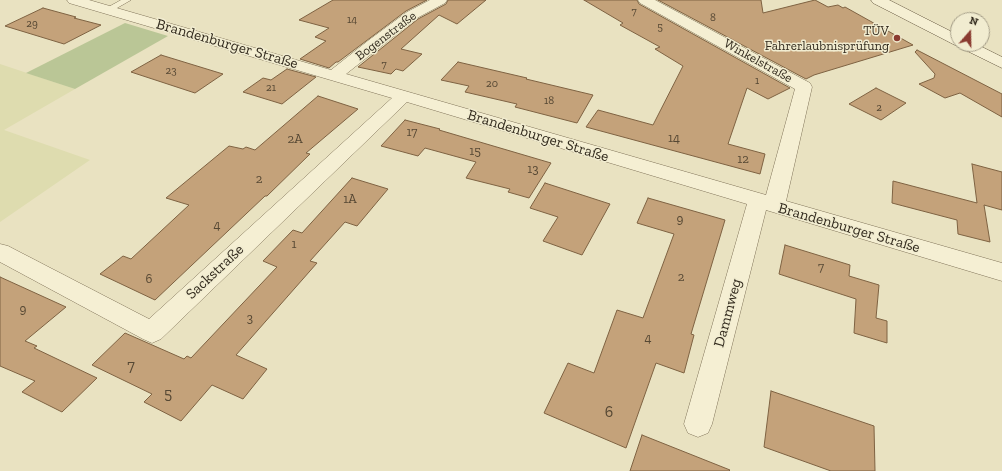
<!DOCTYPE html>
<meta charset="utf-8">
<style>
body{margin:0}
#map{position:relative;width:1002px;height:471px;overflow:hidden;background:#e9e2c1;font-family:"Zilla Slab",serif}
canvas{display:block}
.north{position:absolute;left:950px;top:12px;width:40px;height:40px;box-sizing:border-box;background:#f1ecd0;border:1px solid #a59e88;border-radius:50%;rotate:20deg;font-size:11px;font-weight:700;line-height:16px;text-align:center;color:#322a1d}
.north::after{content:'';display:block;margin:auto;width:14px;height:18px;background:#8a3b30;clip-path:polygon(50% 0,100% 100%,50% 72%,0 100%)}
</style>
<div id="map">
<canvas width="1002" height="471"></canvas>
<div class="north">N</div>
</div>
<script>
const ctx = document.querySelector('canvas').getContext('2d');
ctx.lineJoin = 'round';
function fillPath(path, color) {
  ctx.fillStyle = color;
  ctx.fill(path, 'evenodd');
}
function shape(rows) {
  const path = new Path2D();
  for (const r of rows) {
    path.moveTo(r[0], r[1]);
    for (let i = 2; i < r.length; i += 2) path.lineTo(r[i], r[i + 1]);
  }
  return path;
}
function strokePath(path, color, width, dash) {
  ctx.strokeStyle = color;
  ctx.lineWidth = width;
  ctx.lineCap = dash ? 'butt' : 'round';
  ctx.setLineDash(dash || []);
  ctx.stroke(path);
}
function drawText(font, color, halo, rows, align = 'center') {
  ctx.font = font + ' "Zilla Slab",serif';
  ctx.lineWidth = 3;
  ctx.setLineDash([]);
  ctx.textBaseline = 'middle';
  ctx.strokeStyle = halo;
  ctx.fillStyle = color;
  for (const [text, x, y, turn = 0] of rows) {
    ctx.save();
    ctx.translate(x, y);
    ctx.rotate((+turn || 0) * Math.PI / 180);
    ctx.textAlign = isNaN(turn) ? turn : align;
    if (halo) ctx.strokeText(text, 0, 0);
    ctx.fillText(text, 0, 0);
    ctx.restore();
  }
}
fillPath(shape([
 [0,64,75,89,4,130,90,160,0,222]
]), '#dedcaf');
fillPath(shape([
 [125,23,168,36,75,89,26,73]
]), '#bac696');
const building = shape([
 [333,0,427,0,406,11,338,62,336,62,329,68,300,59,326,41,315,37,329,28,299,20,333,0],
 [448,0,486,0,457,24,439,15,401,49,422,54,403,71,396,69,391,74,358,67,418,19,446,4,448,0],
 [584,0,637,0,639,4,790,88,768,99,747,88,728,144,765,154,760,174,586,127,598,110,653,125,683,66,655,49,660,47,620,25,623,23,584,0],
 [658,0,761,0,763,13,815,0,828,7,838,5,843,8,845,7,913,45,814,75,806,79,658,0],
 [43,8,76,17,74,18,101,25,64,44,5,26,43,8],
 [917,50,1002,94,1002,117,960,93,945,98,919,84,934,78,935,74,915,52,917,50],
 [161,55,223,74,195,93,131,72,161,55],
 [458,62,527,78,526,79,593,95,577,123,515,107,517,104,465,92,469,86,441,80,458,62],
 [287,69,316,77,282,104,243,92,263,78,271,80,287,69],
 [876,88,906,103,881,120,849,104,876,88],
 [318,96,358,109,306,153,310,154,267,196,265,196,155,300,100,274,123,256,131,259,189,205,166,198,229,146,243,149,246,147,255,150,318,96],
 [405,120,440,129,439,130,551,163,529,198,508,192,510,189,466,178,476,162,425,148,418,156,381,146,405,120],
 [972,164,1002,172,1002,210,984,205,990,242,958,234,957,220,892,203,893,181,977,203,972,164],
 [352,178,388,189,357,226,345,222,310,261,317,263,236,355,267,369,243,399,212,385,181,421,144,402,152,394,92,365,125,333,184,359,187,356,191,358,277,267,263,261,293,230,302,233,352,178],
 [545,183,610,204,582,255,543,241,558,217,530,208,545,183],
 [648,198,725,220,691,334,694,335,684,373,656,363,626,448,544,413,568,363,594,373,617,310,643,318,674,234,637,223,648,198],
 [785,245,850,265,849,276,879,285,876,318,887,321,887,343,854,333,856,299,779,274,785,245],
 [0,277,66,307,25,341,37,346,34,348,97,378,62,412,22,392,35,381,0,366,0,277],
 [771,391,874,426,875,471,831,471,764,447,771,391],
 [642,435,730,470,729,471,630,471,642,435]
]);
fillPath(building, '#c4a27a');
strokePath(building, '#7e6242', 1);
const service = shape([
 [121,0,131,0,110,12,107,12,103,10,121,0]
]);
const minor = shape([
 [67,0,89,0,331,70,369,40,407,12,430,0,447,0,445,3,417,18,346,74,766,195,795,89,640,3,638,0,655,0,810,83,812,87,786,201,1002,263,1002,281,766,210,712,424,708,433,698,437,688,433,684,424,747,204,407,102,161,339,152,343,143,339,0,262,0,244,8,246,149,319,392,98,69,3,67,0]
]);
const secondary = shape([
 [871,0,889,0,958,35,958,44,976,44,1002,57,1002,68,953,44,873,3,871,0]
]);
strokePath(service, '#81745a', 1);
strokePath(minor, '#81745a', 1);
strokePath(secondary, '#63553e', 1);
fillPath(service, '#f5efd3');
fillPath(minor, '#f5efd3');
fillPath(secondary, '#f5efd3');
for (const [x, y, r, color] of [
 [897,38,4,"#8a3b30"]
]) {
  const dot = new Path2D();
  dot.arc(x, y, r, 0, 2 * Math.PI);
  ctx.fillStyle = color;
  ctx.fill(dot);
  strokePath(dot, '#f1ecd0', 1.5);
}
drawText('11px', '#564834', null, [
 ["7",634,12],
 ["8",713,18],
 ["14",352,20],
 ["29",32,24],
 ["5",660,27],
 ["7",384,65],
 ["23",171,71],
 ["1",757,81],
 ["20",492,84],
 ["21",271,88],
 ["18",549,101],
 ["2",879,108]
]);
drawText('13px', '#322a1d', '#f1ecd0', [
 ["TÜV",889,31],
 ["Fahrerlaubnisprüfung",889,46]
], 'right');
drawText('13px', '#322a1d', '#f1ecd0', [
 ["Bogenstraße",386,36,-37],
 ["Winkelstraße",758,61,29]
]);
drawText('13px', '#564834', null, [
 ["17",412,132],
 ["14",674,138],
 ["2A",295,139],
 ["15",475,151],
 ["12",743,159],
 ["13",533,169],
 ["2",259,179],
 ["1A",350,199],
 ["9",680,219],
 ["4",217,225],
 ["1",294,244],
 ["7",821,267],
 ["2",681,277],
 ["6",149,279],
 ["9",23,309],
 ["3",250,318],
 ["4",648,338]
]);
drawText('15px', '#322a1d', '#f1ecd0', [
 ["Brandenburger Straße",227,44,16],
 ["Brandenburger Straße",538,136,17],
 ["Brandenburger Straße",849,228,16],
 ["Sackstraße",215,272,-43],
 ["Dammweg",728,313,-75]
]);
drawText('16px', '#564834', null, [
 ["7",131,366],
 ["5",168,394],
 ["6",609,412]
]);
</script>
